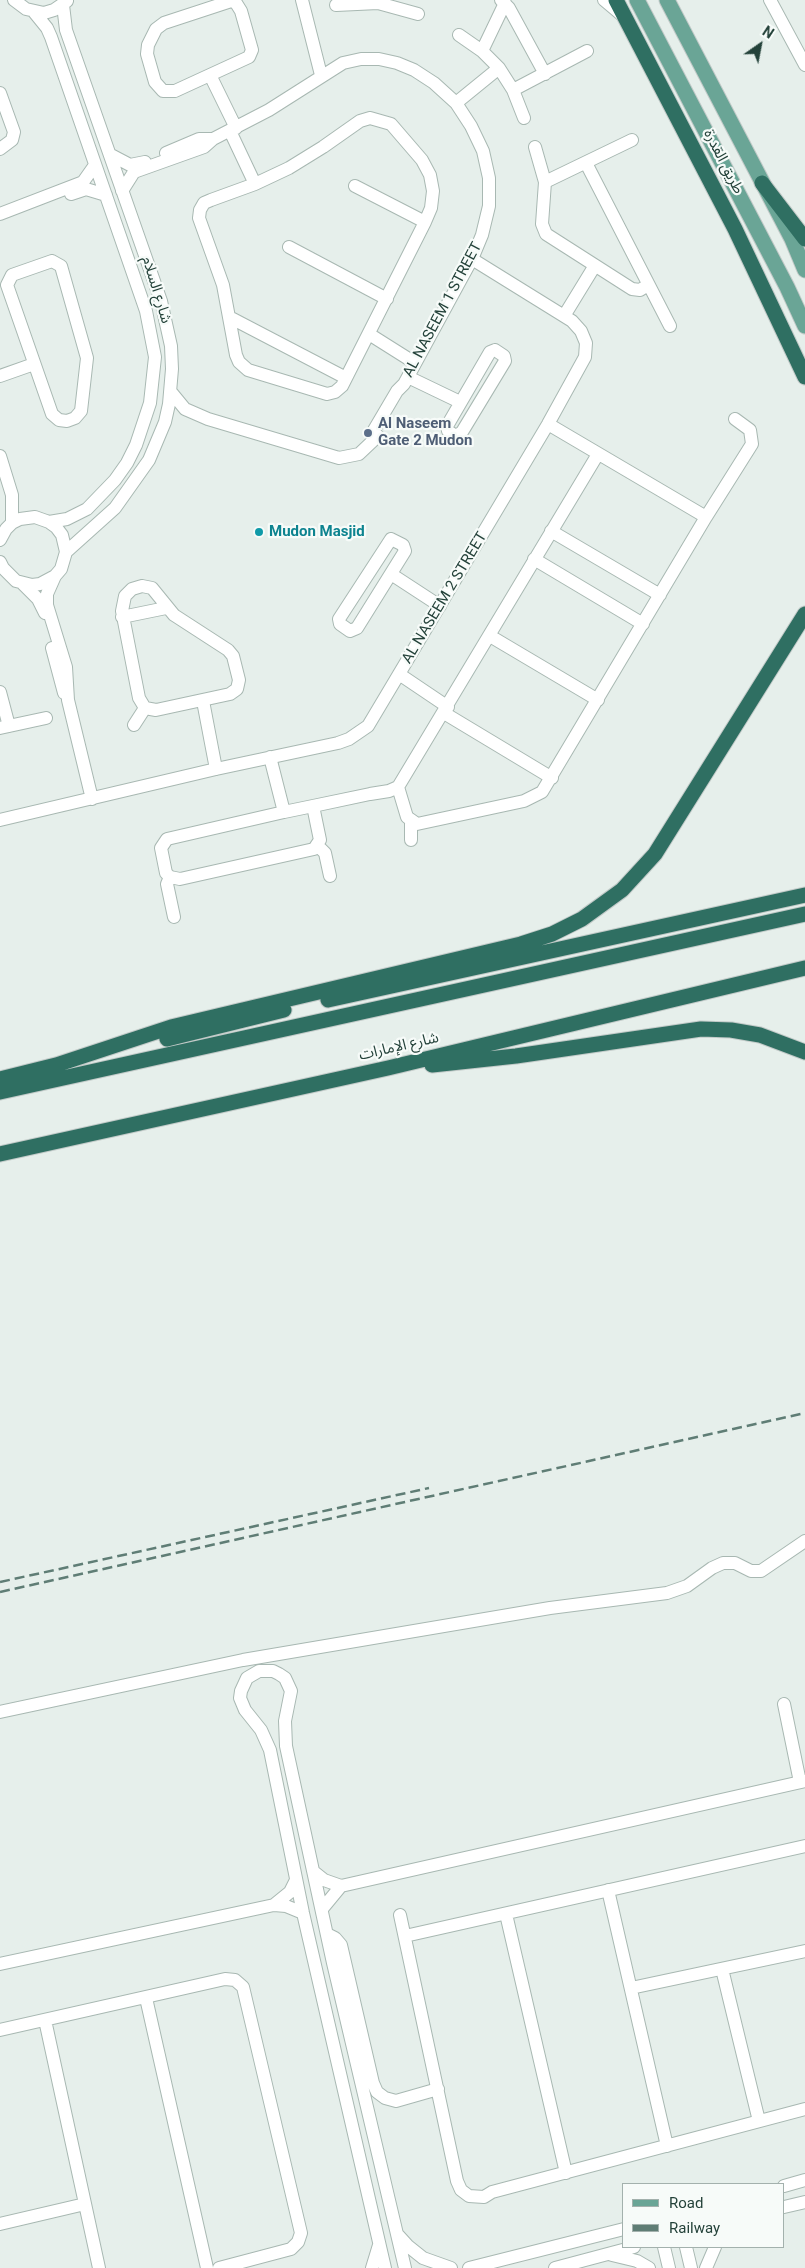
<!DOCTYPE html>
<meta charset="utf-8">
<style>
body{margin:0}
#map{position:relative;width:805px;height:2268px;overflow:hidden;background:#e6efeb;font-family:Roboto,sans-serif}
canvas{display:block}
.legend{position:absolute;left:622px;top:2183px;width:162px;height:65px;box-sizing:border-box;background:#f7fbf9;border:1px solid #a3b1ad;margin:0;padding:6px 9px;list-style:none;font-size:15px;color:#24423a}
.legend li{display:flex;align-items:center;gap:10px;height:25px}
.legend b{width:25px;border:1px solid #a3b1ad}
.north{position:absolute;left:735px;top:20px;width:50px;height:50px;-webkit-text-stroke:4px #f7fbf9;paint-order:stroke;rotate:33deg;font-size:14px;font-weight:700;line-height:20px;text-align:center;color:#24423a}
.north::after{content:'';display:block;margin:auto;width:18px;height:22px;background:#24423a;clip-path:polygon(50% 0,100% 100%,50% 72%,0 100%)}
</style>
<div id="map">
<canvas width="805" height="2268"></canvas>
<ul class="legend">
<li><b style="height:6px;background:#6aa596"></b>Road</li>
<li><b style="height:6px;background:#5f7d75"></b>Railway</li>
</ul>
<div class="north">N</div>
</div>
<script>
const ctx = document.querySelector('canvas').getContext('2d');
ctx.lineJoin = 'round';
function shape(rows) {
  const path = new Path2D();
  for (const r of rows) {
    path.moveTo(r[0], r[1]);
    for (let i = 2; i < r.length; i += 2) path.lineTo(r[i], r[i + 1]);
  }
  return path;
}
function strokePath(path, color, width, dash) {
  ctx.strokeStyle = color;
  ctx.lineWidth = width;
  ctx.lineCap = dash ? 'butt' : 'round';
  ctx.setLineDash(dash || []);
  ctx.stroke(path);
}
function drawText(font, color, halo, rows, align = 'center') {
  ctx.font = font + ' Roboto,"Noto Sans Arabic",sans-serif';
  ctx.lineWidth = 4.5;
  ctx.setLineDash([]);
  ctx.textBaseline = 'middle';
  ctx.strokeStyle = halo;
  ctx.fillStyle = color;
  for (const [text, x, y, turn = 0] of rows) {
    ctx.save();
    ctx.translate(x, y);
    ctx.rotate((+turn || 0) * Math.PI / 180);
    ctx.textAlign = isNaN(turn) ? turn : align;
    if (halo) ctx.strokeText(text, 0, 0);
    ctx.fillText(text, 0, 0);
    ctx.restore();
  }
}
const minor = shape([
 [14,0,26,9,44,13,54,10,67,1],
 [302,0,321,75],
 [501,0,509,8,545,74],
 [604,0,623,16],
 [770,0,805,65],
 [231,1,236,3,241,11,252,50,249,57,175,91,163,91,155,82,147,54,148,45,156,29,164,23,231,1],
 [63,5,66,30,161,301,171,346,172,369,169,404,165,422,149,460,115,508,66,552],
 [336,5,378,3,418,14],
 [34,12,47,28,51,37,146,311,155,357,150,403,136,445,127,463,115,480,87,509,67,519,49,522],
 [459,35,482,51,499,68,513,90,524,118],
 [482,51,505,3],
 [210,75,236,128],
 [513,90,587,51],
 [0,93,14,132,12,140,0,149],
 [456,103,499,68],
 [370,118,391,124,422,160,430,175,433,191,431,208,425,222,342,386,335,392,327,394,248,370,239,362,236,355,223,285,199,218,200,210,204,203,211,200,255,184,289,168,323,147,360,121,370,118],
 [230,131,255,184],
 [535,147,545,182,542,224,546,234,632,289,640,290,648,285],
 [166,153,199,139,213,139],
 [111,155,130,165,145,162],
 [586,163,670,326],
 [545,182,632,140],
 [355,186,425,222],
 [122,191,134,172,204,147,213,139,269,110,343,63,361,59,379,59,397,63,414,70,434,83,456,103,471,126,483,151,489,178,489,206,482,235,472,259,404,384,397,391,374,430,373,440],
 [71,194,86,189,106,195],
 [0,214,83,182,95,165],
 [289,247,387,299],
 [52,261,61,266,87,358,81,411,75,418,67,421,59,420,52,414,7,285,12,275,52,261],
 [564,316,594,267],
 [231,318,346,378],
 [369,334,415,363],
 [495,350,504,356,505,361,462,432,456,436,448,431,447,426,490,352,495,350],
 [0,376,34,364],
 [408,377,460,402],
 [171,392,185,409,208,419,339,458,359,454,378,436],
 [548,424,706,517],
 [0,456,12,495,12,523],
 [551,531,660,595],
 [391,539,403,545,405,551,357,628,350,631,340,624,339,619,391,539],
 [0,540,6,529,12,523,20,519,35,517,49,522,56,527,62,535,66,552,61,569,55,576,40,584,32,585,16,581,3,568,0,562],
 [534,559,643,624],
 [391,574,440,606],
 [55,576,47,594,47,605,66,667,68,700,92,799],
 [23,584,38,599,45,613],
 [142,586,152,588,174,615,228,650,233,656,239,680,237,689,230,694,156,710,145,708,139,698,122,611,125,596,132,589,142,586],
 [122,617,166,608],
 [490,636,598,700],
 [52,648,64,693],
 [399,674,448,707],
 [0,692,9,726],
 [203,701,216,769],
 [444,713,552,778],
 [134,725,145,708],
 [0,728,46,718],
 [270,757,284,812],
 [398,787,407,817,417,824,524,801,542,792,706,517,752,444,750,430,735,419],
 [313,806,320,840,314,849,180,879,170,877,166,873,161,848,167,839,284,812,313,806,370,794,389,791,398,787,598,454],
 [0,820,216,769,338,743,349,739,368,726,548,424,585,357,586,343,581,331,572,321,472,259],
 [411,840,411,822],
 [318,846,325,853,330,876],
 [170,877,167,884,174,917],
 [784,1704,800,1782],
 [0,1712,243,1660,550,1608,667,1593,687,1586,712,1568,723,1563,735,1563,751,1571,761,1571,805,1541],
 [314,1872,324,1880,341,1886,805,1781],
 [608,1890,667,2146],
 [274,1905,290,1892,296,1880],
 [322,1909,341,1886],
 [506,1914,566,2173],
 [400,1915,457,2181,461,2190,469,2196,484,2197,492,2192,805,2109],
 [327,1934,335,1938,341,1945,373,2083,377,2092,385,2098,396,2101,438,2089],
 [405,1936,805,1846],
 [0,1964,274,1905,286,1906,303,1913],
 [722,1969,759,2121],
 [631,1988,805,1951],
 [146,1998,207,2268],
 [45,2020,99,2268],
 [0,2030,225,1979,235,1980,243,1987,301,2233,298,2242,291,2249,219,2268],
 [784,2186,805,2180],
 [784,2207,805,2202],
 [0,2224,85,2204],
 [398,2235,408,2246,423,2258,451,2268],
 [664,2247,669,2268],
 [686,2247,691,2268],
 [612,2255,637,2261,649,2268],
 [372,2268,379,2245],
 [385,2268,303,1913,270,1750,261,1730,245,1710,240,1698,241,1691,247,1678,259,1671,273,1671,279,1674,285,1678,291,1691,285,1721,286,1746,333,1963,405,2268],
 [469,2268,624,2229],
 [555,2268,634,2247],
 [706,2268,715,2247]
]);
const major = shape([
 [637,0,787,287,805,326],
 [667,0,792,239,805,270]
]);
const highway = shape([
 [616,0,735,229,805,377],
 [762,183,805,239],
 [328,1000,805,895],
 [167,1039,284,1010],
 [432,1065,516,1056,701,1029,731,1030,760,1035,805,1052],
 [50,1067,171,1027,521,944,552,934,582,919,622,890,655,854,805,614],
 [0,1079,60,1064],
 [0,1092,805,914],
 [0,1154,388,1068,805,968]
]);
strokePath(minor, '#a8b8b2', 14);
strokePath(major, '#c2cac8', 17);
strokePath(highway, '#c2cac8', 17);
strokePath(minor, '#fff', 12);
strokePath(major, '#6aa596', 15);
strokePath(highway, '#2f6f62', 15);
strokePath(shape([
 [0,1582,429,1488],
 [0,1592,805,1413]
]), '#5f7d75', 2.5, [10, 5]);
for (const [x, y, r, color] of [
 [368,433,5,"#5c6f8a"],
 [259,532,5,"#0f9aa8"]
]) {
  const dot = new Path2D();
  dot.arc(x, y, r, 0, 2 * Math.PI);
  ctx.fillStyle = color;
  ctx.fill(dot);
  strokePath(dot, '#f7fbf9', 2);
}
drawText('15px', '#24423a', '#f7fbf9', [
 ["طريق القدرة",723,162,63],
 ["شارع السلام",156,290,73],
 ["AL NASEEM 1 STREET",443,310,-62],
 ["AL NASEEM 2 STREET",445,598,-59],
 ["شارع الإمارات",399,1047,-13]
]);
drawText('bold 15px', '#4e5e75', '#f7fbf9', [
 ["Al Naseem",378,424],
 ["Gate 2 Mudon",378,441]
], 'left');
drawText('bold 15px', '#0d838f', '#f7fbf9', [
 ["Mudon Masjid",269,532]
], 'left');
</script>
